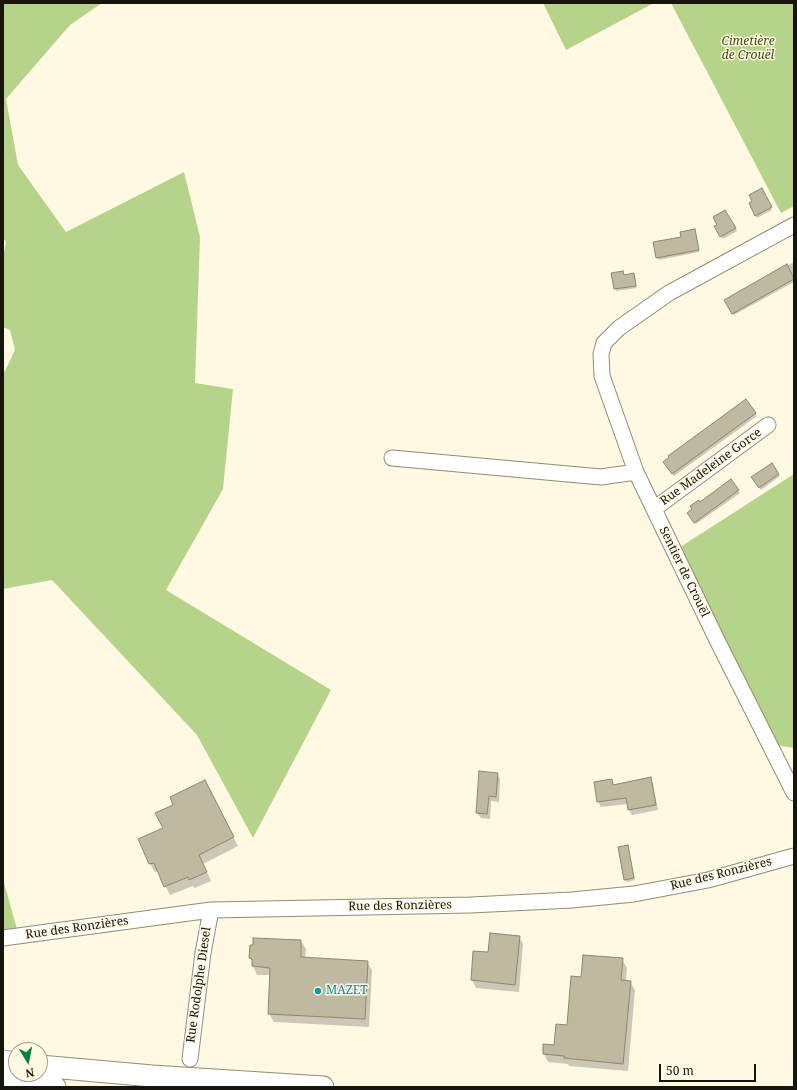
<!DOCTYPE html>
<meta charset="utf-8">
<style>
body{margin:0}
#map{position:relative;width:797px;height:1090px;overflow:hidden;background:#fff9e4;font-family:"Noto Serif",serif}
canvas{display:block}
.frame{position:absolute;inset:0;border:4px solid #16140b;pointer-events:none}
.north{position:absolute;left:8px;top:1042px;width:40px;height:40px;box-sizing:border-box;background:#fff9e4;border:1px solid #a29d8d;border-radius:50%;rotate:170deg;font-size:11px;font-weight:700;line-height:16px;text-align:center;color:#16140b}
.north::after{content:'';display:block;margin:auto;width:14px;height:18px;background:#03823b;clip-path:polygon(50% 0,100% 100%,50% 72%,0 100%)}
.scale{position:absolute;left:659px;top:1064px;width:97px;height:18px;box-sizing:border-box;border:2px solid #16140b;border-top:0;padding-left:5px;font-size:12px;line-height:14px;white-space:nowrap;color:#16140b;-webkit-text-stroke:3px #fff9e4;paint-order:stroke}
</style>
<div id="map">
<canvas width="797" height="1090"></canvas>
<div class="frame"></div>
<div class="north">N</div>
<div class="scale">50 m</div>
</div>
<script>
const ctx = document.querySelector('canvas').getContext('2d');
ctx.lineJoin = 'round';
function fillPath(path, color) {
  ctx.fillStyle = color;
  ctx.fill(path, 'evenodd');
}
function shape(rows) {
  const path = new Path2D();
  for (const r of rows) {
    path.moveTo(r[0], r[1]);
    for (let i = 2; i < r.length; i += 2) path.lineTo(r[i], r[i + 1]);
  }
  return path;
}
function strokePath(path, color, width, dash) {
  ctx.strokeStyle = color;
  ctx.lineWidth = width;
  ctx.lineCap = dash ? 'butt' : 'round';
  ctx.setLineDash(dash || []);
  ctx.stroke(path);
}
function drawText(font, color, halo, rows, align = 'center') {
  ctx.font = font + ' "Noto Serif",serif';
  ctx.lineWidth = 3;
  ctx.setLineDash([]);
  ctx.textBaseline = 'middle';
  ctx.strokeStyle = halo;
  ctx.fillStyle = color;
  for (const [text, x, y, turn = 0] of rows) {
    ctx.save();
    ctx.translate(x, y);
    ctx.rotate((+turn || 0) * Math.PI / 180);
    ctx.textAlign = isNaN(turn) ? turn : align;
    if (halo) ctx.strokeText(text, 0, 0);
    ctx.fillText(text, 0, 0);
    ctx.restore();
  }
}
fillPath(shape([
 [3,3,102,3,70,25,6,99,18,165,66,232,184,172,200,237,195,383,233,389,223,489,166,590,331,690,253,838,197,735,52,580,3,589,3,375,15,350,10,330,3,327,3,258,6,242,3,238],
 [543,3,654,3,566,50],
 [671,3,794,3,794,206,781,213],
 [794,474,794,748,770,744,674,551],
 [3,879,19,936,3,938]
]), '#b5d48a');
fillPath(shape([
 [762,190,772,210,757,218,750,204],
 [725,211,737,231,723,239,715,226,719,226],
 [695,230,699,252,659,260,657,257,682,238],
 [794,262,794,282,734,315,726,301],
 [623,272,624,276,634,274,637,288,616,291,612,274],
 [755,413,757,416,674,476,664,462],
 [771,464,780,476,761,490,753,477],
 [731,480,740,493,696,524,689,515,700,503],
 [497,774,500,779,499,802,491,801,490,819,481,818,477,813],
 [650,779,653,784,658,810,632,815,629,810,628,804,601,807,598,802,595,783,611,781,614,786],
 [209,790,238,846,203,864,211,881,195,888,193,886,170,895,158,871,155,872,150,864,164,828],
 [627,846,635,880,627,882,625,880],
 [519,937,523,944,519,992,476,988,472,980,474,952,489,953],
 [301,941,306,949,305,959,367,962,372,970,369,1027,274,1022,269,1014,271,975,257,975,253,966,253,963,250,958],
 [622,959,627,968,626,982,630,982,635,990,628,1071,569,1066,568,1064,548,1062,544,1054,544,1045,555,1046,567,1026,582,978]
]), '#0003');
const building = shape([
 [762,188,772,207,755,216,749,203,752,201,749,195,762,188],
 [725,210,736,228,720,237,714,226,717,225,713,217,725,210],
 [695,229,699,250,656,258,653,242,681,237,680,232,695,229],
 [787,264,794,279,732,314,724,300,787,264],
 [623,271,624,275,634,273,636,286,614,289,611,273,623,271],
 [746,399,756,413,672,474,663,462,669,457,668,456,746,399],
 [772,463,779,474,759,488,751,477,772,463],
 [731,479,739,490,694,523,687,513,692,509,690,506,699,500,700,502,731,479],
 [479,771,498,773,496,797,489,796,487,814,476,813,479,771],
 [651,777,656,805,628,810,626,798,597,802,594,782,612,779,613,785,651,777],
 [205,780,234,837,199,855,207,872,189,880,188,877,164,887,154,863,149,864,138,839,163,828,155,813,173,805,170,797,205,780],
 [628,845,634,878,624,880,618,847,628,845],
 [490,933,520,936,515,985,471,980,473,951,488,952,490,933],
 [253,938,301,940,301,957,368,961,365,1019,268,1014,270,968,252,966,252,959,249,958,250,945,253,945,253,938],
 [583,955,623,958,621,980,631,981,623,1064,564,1058,564,1056,543,1054,543,1044,554,1045,556,1024,567,1025,571,976,581,977,583,955]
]);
fillPath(building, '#bfb9a0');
strokePath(building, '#8d866e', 1);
const minor = shape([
 [794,225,669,293,619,328,604,343,601,354,602,376,636,472,717,640,794,793],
 [392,458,601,477,636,472],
 [654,509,768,425],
 [3,938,211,910,471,905,572,900,634,894,708,880,794,856],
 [190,1059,203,953,211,910]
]);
const highway = shape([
 [3,1061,16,1063],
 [40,1066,152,1076,323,1087],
 [3,1081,55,1087]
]);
strokePath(minor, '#928c74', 17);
strokePath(highway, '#928c74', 23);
strokePath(minor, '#fff', 15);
strokePath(highway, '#fff', 21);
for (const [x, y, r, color] of [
 [318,991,4,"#0f9aa8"]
]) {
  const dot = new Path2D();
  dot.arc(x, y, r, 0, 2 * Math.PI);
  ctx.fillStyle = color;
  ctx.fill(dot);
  strokePath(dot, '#fff9e4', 1.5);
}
drawText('italic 12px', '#354a08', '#fff9e4', [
 ["Cimetière",748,42],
 ["de Crouël",748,56]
]);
drawText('12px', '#16140b', '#fff9e4', [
 ["Rue Madeleine Gorce",711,467,-36],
 ["Sentier de Crouël",684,572,64],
 ["Rue des Ronzières",721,874,-14],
 ["Rue des Ronzières",400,906,-1],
 ["Rue des Ronzières",77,928,-8],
 ["Rue Rodolphe Diesel",199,985,-82]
]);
drawText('12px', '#0d838f', '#fff9e4', [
 ["MAZET",326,991]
], 'left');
</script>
